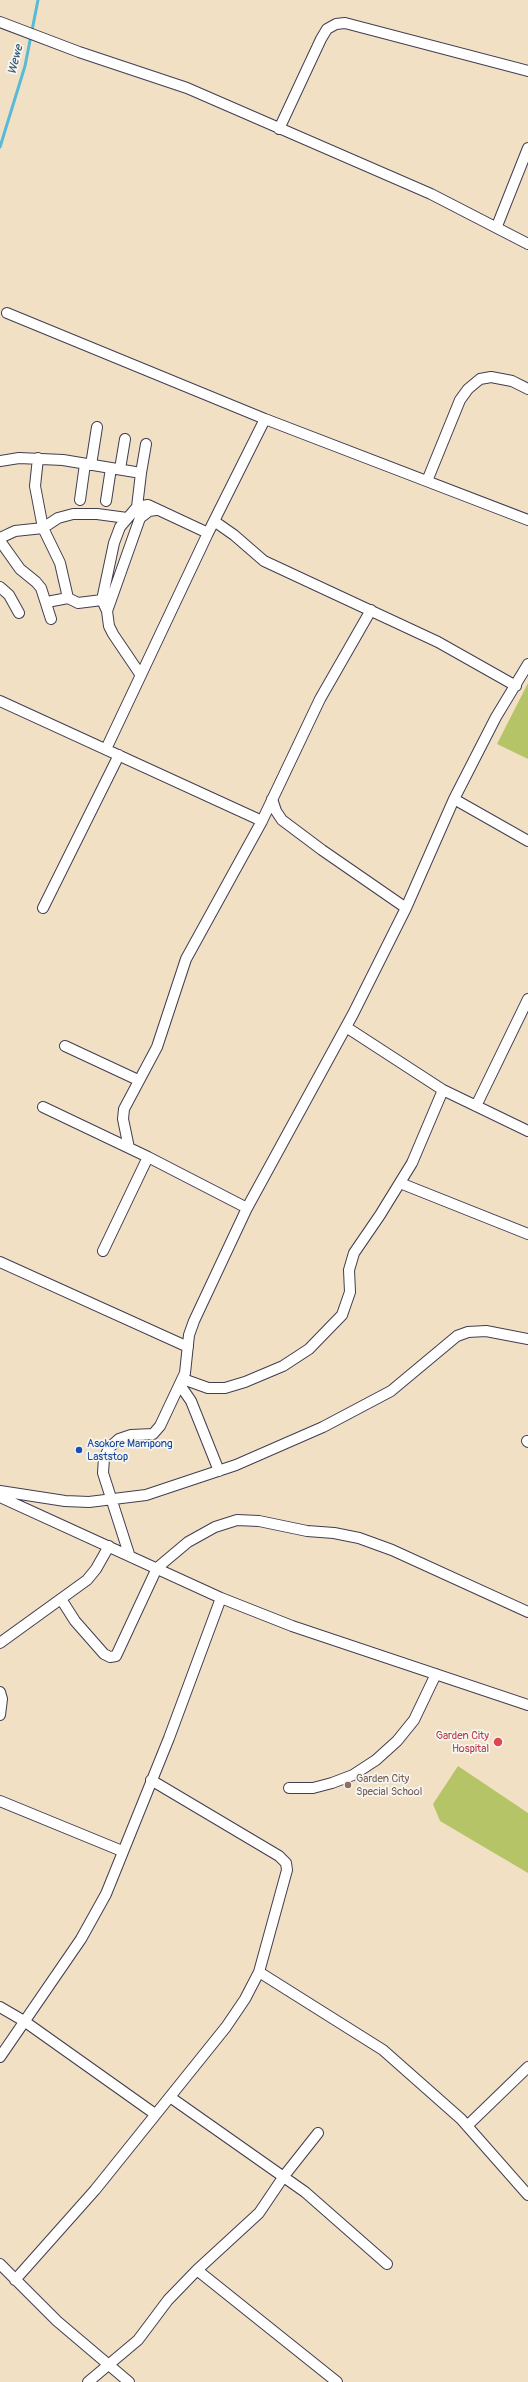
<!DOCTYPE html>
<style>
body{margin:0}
canvas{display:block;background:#f2e0c5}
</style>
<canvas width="528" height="2382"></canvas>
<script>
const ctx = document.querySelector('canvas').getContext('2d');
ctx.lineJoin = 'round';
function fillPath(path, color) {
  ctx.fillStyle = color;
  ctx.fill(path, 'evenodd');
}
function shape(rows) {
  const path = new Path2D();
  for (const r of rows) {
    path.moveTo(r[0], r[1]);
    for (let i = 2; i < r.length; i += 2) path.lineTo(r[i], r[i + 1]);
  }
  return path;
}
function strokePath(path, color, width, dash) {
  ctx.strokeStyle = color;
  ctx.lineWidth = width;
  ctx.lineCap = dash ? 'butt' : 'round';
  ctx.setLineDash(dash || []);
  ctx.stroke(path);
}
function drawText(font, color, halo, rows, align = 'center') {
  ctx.font = font + ' Pangolin,sans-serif';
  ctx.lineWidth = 3.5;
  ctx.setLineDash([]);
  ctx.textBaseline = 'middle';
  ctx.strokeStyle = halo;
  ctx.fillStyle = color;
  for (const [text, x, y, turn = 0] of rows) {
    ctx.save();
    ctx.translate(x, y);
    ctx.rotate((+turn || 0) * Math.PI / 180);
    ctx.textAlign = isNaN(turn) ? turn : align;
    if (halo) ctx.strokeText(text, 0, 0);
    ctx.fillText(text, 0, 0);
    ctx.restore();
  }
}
fillPath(shape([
 [528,683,528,759,497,744],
 [458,1766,528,1813,528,1873,440,1821,433,1804]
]), '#b5c466');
strokePath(shape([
 [0,147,25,66,38,0]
]), '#58bad7', 3);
const minor = shape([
 [0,22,79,52,187,88,431,194,528,244],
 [279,129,321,39,327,29,336,24,345,23,528,71],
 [497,226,528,148],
 [7,313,265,419,528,520],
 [38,458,35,486,43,528,60,563,68,598,78,603,102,600],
 [0,461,19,458,63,460,141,473,137,507],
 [91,465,97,427],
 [120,469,125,439],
 [141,473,146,444],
 [427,481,460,400,468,389,480,379,491,377,512,381,528,389],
 [80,500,85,464],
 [106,501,111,468],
 [214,521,234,535,264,561,438,642,516,686],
 [0,538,15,531,43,528,58,518,73,514,97,514,127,518],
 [0,541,20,569,36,582,41,588,51,619],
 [0,587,9,595,19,613],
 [47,602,68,598],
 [107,611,102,600,114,543,120,527,137,507,148,505,208,533],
 [140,674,113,634,109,626,107,611,140,518,149,511,156,510],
 [0,701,262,821],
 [106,749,208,533,265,419],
 [272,799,276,811,282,820,322,850,406,908],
 [454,799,528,841],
 [43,908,119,755],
 [346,1027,443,1090,528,1131],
 [65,1046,138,1080],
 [476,1106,528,999],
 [43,1107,148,1157,247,1208],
 [129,1148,123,1119,124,1109,157,1047,186,959,262,821,320,699,371,610],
 [400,1183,528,1234],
 [103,1251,148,1157],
 [0,1262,188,1347],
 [183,1379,208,1388,225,1388,245,1382,283,1366,309,1349,342,1315,350,1292,349,1270,354,1253,380,1215,412,1163,443,1090],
 [180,1385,191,1401,219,1471],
 [527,1441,528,1442],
 [0,1491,65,1501,89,1502,146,1495,236,1465,323,1427,391,1391,457,1336,468,1332,486,1331,528,1339],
 [0,1497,221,1598,292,1626,528,1705],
 [129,1554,103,1473,104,1458,110,1447,119,1439,131,1435,153,1434,160,1426,185,1373,189,1335,194,1321,247,1208,353,1014,406,908,454,799,496,717,528,664],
 [61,1599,75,1621,104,1654,110,1657,116,1656,157,1568,188,1542,215,1527,237,1520,259,1521,307,1531,334,1533,359,1538,392,1550,528,1612],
 [0,1643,87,1580,96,1569,109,1546],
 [0,1692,2,1699,0,1715],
 [289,1788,313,1788,332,1783,353,1775,376,1760,397,1741,414,1720,436,1674],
 [0,1801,122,1851],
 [259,1972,383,2050,461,2119,528,2195],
 [0,2007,24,2021,155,2114],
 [0,2057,81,1939,106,1894,169,1738,221,1598],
 [170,2097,305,2192,387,2264],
 [467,2126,528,2067],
 [0,2264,57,2321,129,2382],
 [197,2270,337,2382],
 [15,2280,95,2190,226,2027,245,1999,259,1972,287,1870,286,1863,279,1856,151,1780],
 [88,2382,138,2340,168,2300,197,2270,259,2213,284,2176,318,2133]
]);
strokePath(minor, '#413e50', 12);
strokePath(minor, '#fff', 10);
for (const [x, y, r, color] of [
 [79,1450,4,"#1a4fb4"],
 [498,1742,5,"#e0444e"],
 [348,1785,4,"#8d6e63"]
]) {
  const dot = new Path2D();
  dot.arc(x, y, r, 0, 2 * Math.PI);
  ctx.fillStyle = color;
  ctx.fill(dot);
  strokePath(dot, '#f6f6f2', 1.5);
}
drawText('11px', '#164399', '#f6f6f2', [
 ["Asokore Mampong",87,1444],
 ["Laststop",87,1457]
], 'left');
drawText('11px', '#be3a42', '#f6f6f2', [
 ["Garden City",489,1736],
 ["Hospital",489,1749]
], 'right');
drawText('11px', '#785e54', '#f6f6f2', [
 ["Garden City",356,1779],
 ["Special School",356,1792]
], 'left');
drawText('italic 12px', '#355772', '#f6f6f2', [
 ["Wewe",16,60,-76]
]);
</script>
